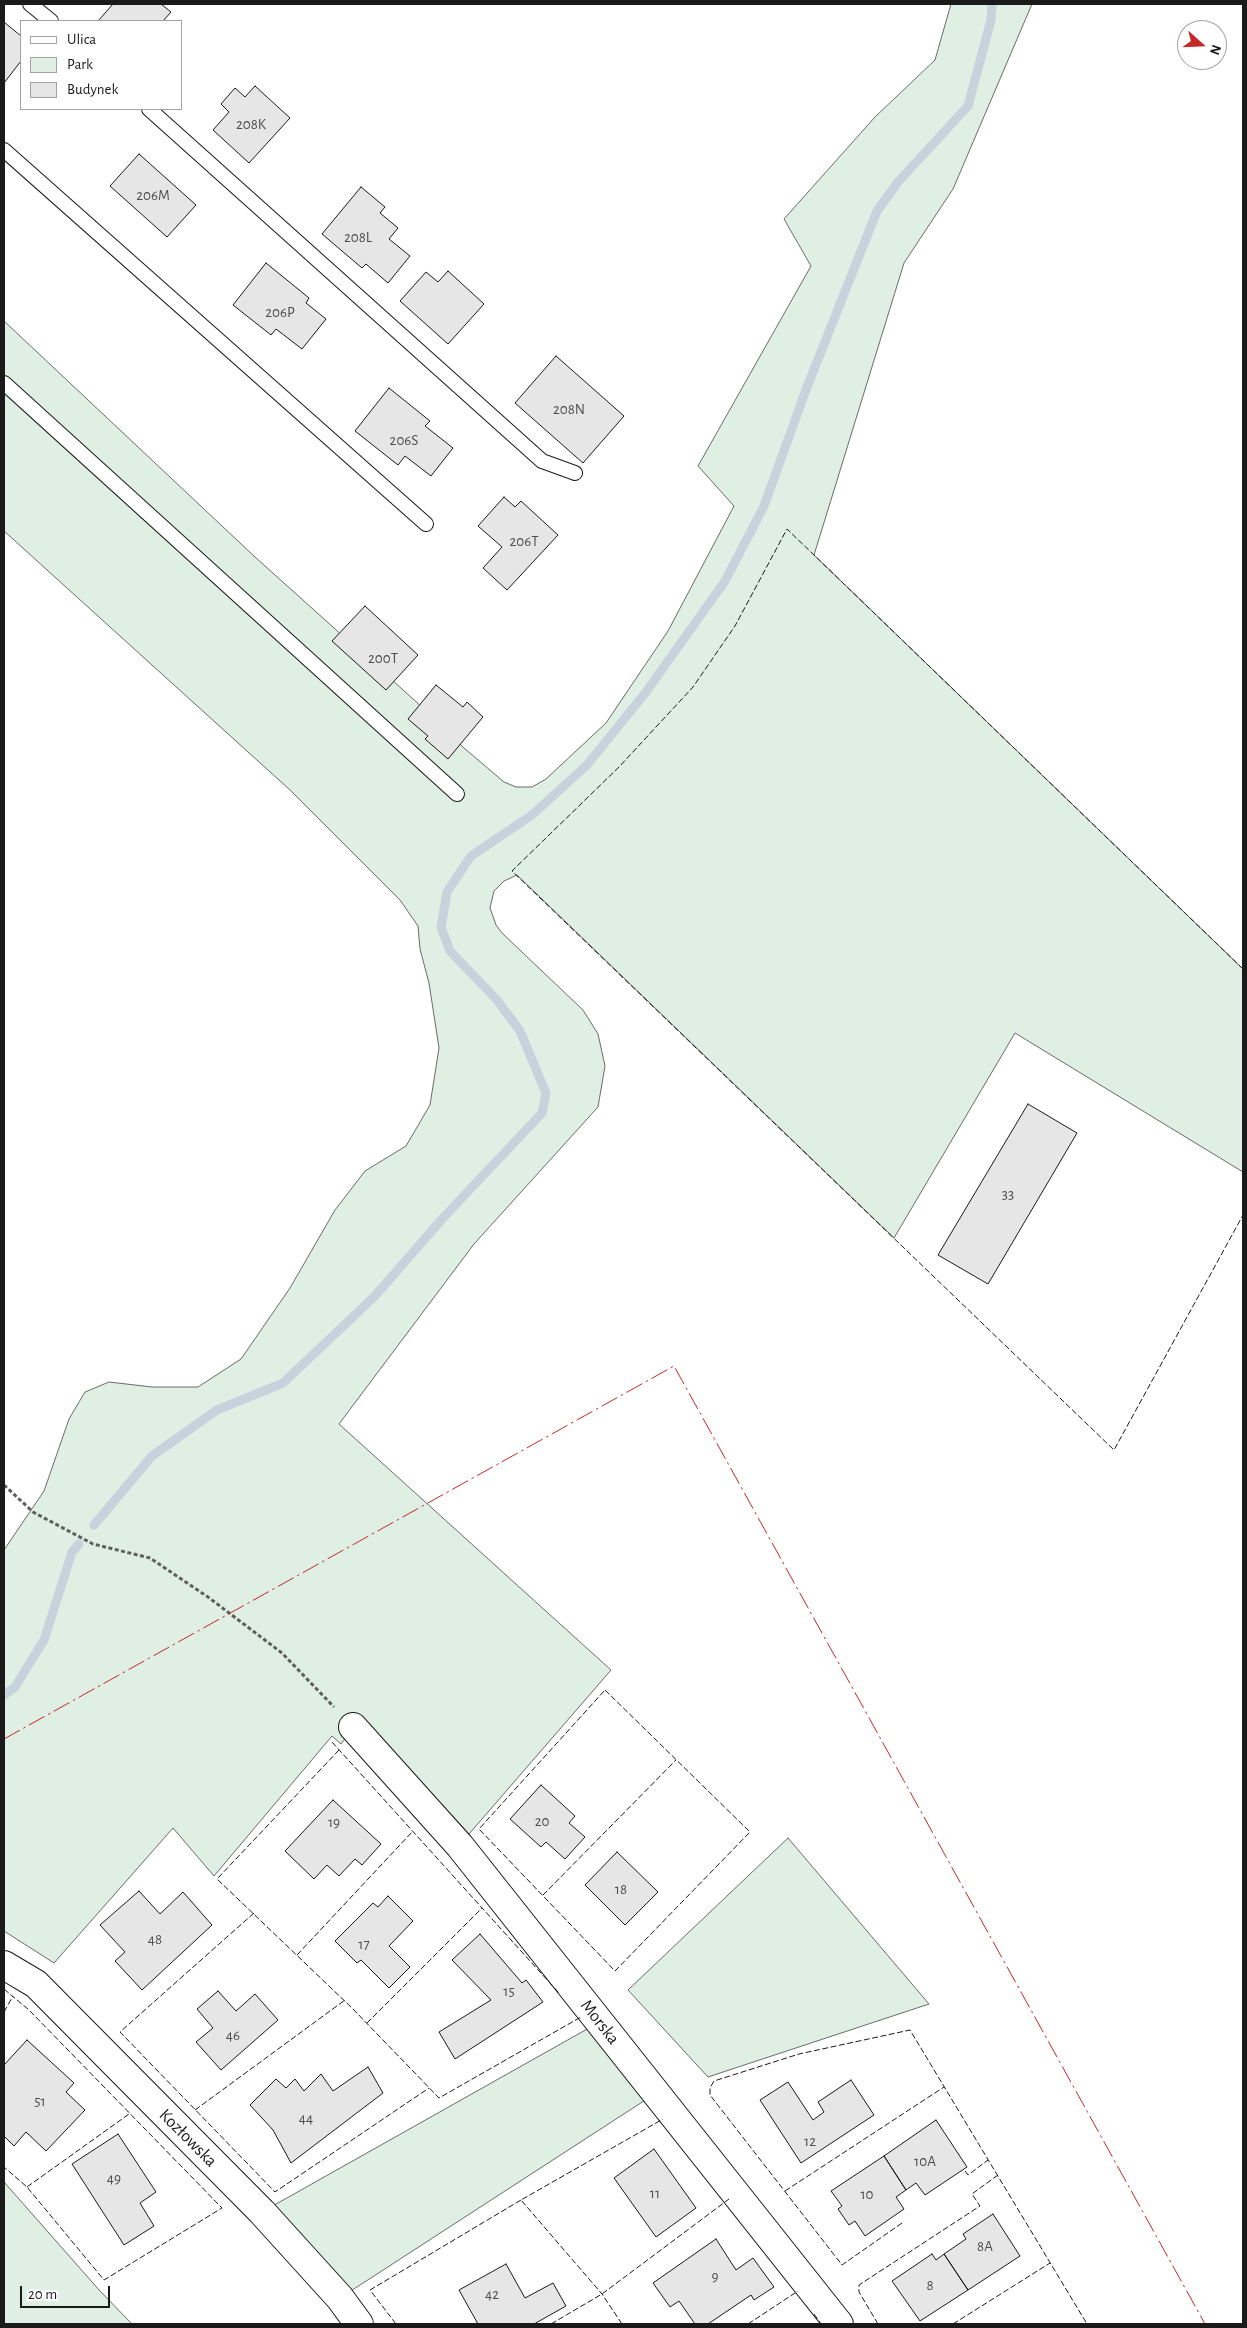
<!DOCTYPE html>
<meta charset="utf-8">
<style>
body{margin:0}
#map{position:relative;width:1247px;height:2328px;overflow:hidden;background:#fff;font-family:"Alegreya Sans",sans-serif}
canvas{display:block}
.frame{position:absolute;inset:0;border:5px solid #1a1a1a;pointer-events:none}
.legend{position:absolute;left:20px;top:20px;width:162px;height:90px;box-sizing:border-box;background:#fff;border:1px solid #a3a3a3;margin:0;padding:6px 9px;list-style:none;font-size:15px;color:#1a1a1a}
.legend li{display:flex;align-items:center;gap:10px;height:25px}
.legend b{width:25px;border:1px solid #a3a3a3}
.north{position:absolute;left:1177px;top:20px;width:50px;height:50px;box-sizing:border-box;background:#fff;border:1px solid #a3a3a3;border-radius:50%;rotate:110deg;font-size:14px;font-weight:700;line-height:20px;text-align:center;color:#1a1a1a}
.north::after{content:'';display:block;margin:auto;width:18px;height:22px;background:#c62828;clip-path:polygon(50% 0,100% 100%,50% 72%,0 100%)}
.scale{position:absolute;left:20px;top:2286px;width:90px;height:22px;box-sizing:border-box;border:2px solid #1a1a1a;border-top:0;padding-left:6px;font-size:15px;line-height:18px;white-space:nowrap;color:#1a1a1a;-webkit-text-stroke:4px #fff;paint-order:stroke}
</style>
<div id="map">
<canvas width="1247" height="2328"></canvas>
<div class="frame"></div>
<ul class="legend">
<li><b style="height:6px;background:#fff"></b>Ulica</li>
<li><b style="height:14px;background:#e0efe3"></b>Park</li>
<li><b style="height:14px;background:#e6e6e6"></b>Budynek</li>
</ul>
<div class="north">N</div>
<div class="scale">20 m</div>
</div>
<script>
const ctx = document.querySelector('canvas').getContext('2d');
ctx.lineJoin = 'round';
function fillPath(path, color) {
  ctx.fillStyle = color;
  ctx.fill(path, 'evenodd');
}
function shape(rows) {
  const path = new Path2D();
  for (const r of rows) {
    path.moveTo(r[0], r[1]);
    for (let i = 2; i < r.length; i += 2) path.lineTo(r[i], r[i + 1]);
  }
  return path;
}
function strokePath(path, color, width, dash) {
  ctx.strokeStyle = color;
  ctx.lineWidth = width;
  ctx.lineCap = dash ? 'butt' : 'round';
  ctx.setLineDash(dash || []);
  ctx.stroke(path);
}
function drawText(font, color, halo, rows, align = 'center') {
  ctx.font = font + ' "Alegreya Sans",sans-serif';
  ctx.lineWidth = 4;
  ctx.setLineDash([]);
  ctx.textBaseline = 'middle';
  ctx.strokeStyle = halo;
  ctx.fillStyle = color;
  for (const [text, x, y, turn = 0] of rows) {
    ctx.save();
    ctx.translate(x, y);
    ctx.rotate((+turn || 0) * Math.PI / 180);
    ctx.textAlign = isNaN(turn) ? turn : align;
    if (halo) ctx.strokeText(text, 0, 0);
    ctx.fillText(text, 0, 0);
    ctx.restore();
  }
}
const green = shape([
 [951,4,1032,4,953,189,904,263,814,555,1243,969,1243,1172,1015,1033,894,1238,517,875,504,881,494,891,490,908,496,925,503,934,583,1010,598,1034,605,1066,598,1107,474,1244,339,1424,611,1670,469,1834,362,1717,341,1744,332,1736,214,1876,173,1828,54,1963,4,1931,4,1550,44,1491,69,1419,85,1392,109,1382,152,1387,198,1387,241,1359,290,1288,335,1210,365,1171,406,1146,430,1105,439,1048,429,983,420,949,418,926,400,900,290,790,4,531,4,321,255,557,422,707,464,748,504,782,516,787,532,787,546,779,606,723,668,631,734,506,698,466,811,266,784,219,875,117,935,60,951,4],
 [788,1838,929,2004,708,2077,628,1990,788,1838],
 [589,2028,650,2097,340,2298,262,2212,589,2028],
 [4,2182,100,2291,132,2324,4,2324,4,2182]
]);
fillPath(green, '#e0efe3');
strokePath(green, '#6a6a6a', 1);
strokePath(shape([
 [94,1525,152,1456,217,1410,283,1383,375,1296,443,1218,542,1113,546,1093,520,1031,497,1000,450,951,441,927,447,892,471,856,532,815,587,765,646,692,725,581,764,506,807,387,877,211,898,182,968,106,991,20,992,4],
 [4,1695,15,1687,44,1640,72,1552,79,1544]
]), '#c6d2dc', 9);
const building = shape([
 [113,4,161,4,171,12,163,21,98,21,113,4],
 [4,22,21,36,21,61,4,83,4,22],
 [255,86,290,118,249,163,213,130,229,112,221,104,235,88,245,97,255,86],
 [139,154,196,205,167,237,110,186,139,154],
 [361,187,385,207,380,213,398,228,389,239,410,256,388,283,366,264,362,268,322,234,361,187],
 [266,263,309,298,306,303,326,319,302,349,276,329,271,335,233,305,266,263],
 [448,271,484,304,448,344,400,301,426,272,438,282,448,271],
 [556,356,624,416,583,463,515,403,556,356],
 [389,388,430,421,425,426,453,448,431,476,405,456,398,465,355,431,389,388],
 [504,497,515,507,521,501,558,535,507,590,483,568,502,547,478,526,504,497],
 [365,606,418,655,386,690,332,641,365,606],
 [436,685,463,707,467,702,483,717,448,759,425,739,428,736,408,719,436,685],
 [1028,1104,1077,1133,988,1284,938,1255,1028,1104],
 [541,1785,575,1816,569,1823,585,1837,565,1859,546,1842,541,1847,510,1819,541,1785],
 [333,1800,381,1844,362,1865,355,1859,339,1876,327,1865,314,1879,285,1851,333,1800],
 [617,1852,658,1892,625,1925,585,1885,617,1852],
 [139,1891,160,1914,183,1892,212,1925,142,1990,115,1961,125,1952,100,1925,139,1891],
 [388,1896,413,1921,389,1946,410,1967,389,1988,361,1960,357,1963,335,1941,373,1903,378,1907,388,1896],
 [480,1934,522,1983,526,1980,543,2002,455,2059,439,2032,491,2000,452,1960,480,1934],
 [218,1991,236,2011,255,1994,278,2020,221,2070,196,2042,213,2028,197,2009,218,1991],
 [27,2040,74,2083,66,2092,85,2110,46,2151,26,2132,14,2146,4,2136,4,2065,27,2040],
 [368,2067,383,2093,291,2163,273,2130,250,2105,276,2079,286,2088,295,2079,304,2091,321,2074,333,2091,368,2067],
 [851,2080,874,2115,801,2163,760,2100,788,2082,813,2120,824,2112,818,2102,851,2080],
 [936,2120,967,2167,925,2195,916,2183,906,2190,884,2156,936,2120],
 [118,2134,156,2192,140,2203,154,2226,124,2245,72,2164,118,2134],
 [654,2149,696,2208,656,2237,614,2178,654,2149],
 [884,2156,906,2190,896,2197,904,2209,865,2236,855,2221,849,2225,838,2209,842,2206,831,2191,884,2156],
 [993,2214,1020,2256,968,2290,944,2254,966,2239,963,2234,993,2214],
 [716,2239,736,2270,753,2258,774,2287,754,2300,751,2295,708,2324,695,2324,679,2301,670,2307,653,2283,716,2239],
 [932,2254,936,2260,944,2254,968,2290,920,2321,892,2281,932,2254],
 [506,2264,525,2298,553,2283,566,2306,534,2324,478,2324,459,2290,506,2264]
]);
fillPath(building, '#e6e6e6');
strokePath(building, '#1a1a1a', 1);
const service = shape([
 [30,4,51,21],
 [149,109,542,461,575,473],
 [4,150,426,524],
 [4,383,457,794]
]);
const minor = shape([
 [353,1727,460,1846,839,2324],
 [4,1965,36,1984,262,2212,340,2298,359,2324]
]);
strokePath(service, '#1a1a1a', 16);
strokePath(minor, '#1a1a1a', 30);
strokePath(shape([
 [4,1485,33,1512,93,1544,150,1558,208,1597,282,1653,334,1707]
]), '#5f5f5f', 3, [4, 2.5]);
strokePath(service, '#fff', 14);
strokePath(minor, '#fff', 28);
strokePath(shape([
 [1243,969,787,529,735,626,693,687,619,767,512,871,1114,1450,1243,1215],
 [605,1690,750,1832,615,1971,479,1829,605,1690],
 [332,1742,559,1993],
 [339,1750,217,1879,352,2008,439,2098,581,2017],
 [543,1895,676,1760],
 [254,1913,120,2032,275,2192,429,2088],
 [297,1955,413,1831],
 [4,1989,29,2010,222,2208,104,2280,27,2187,4,2167],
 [4,2012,13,1996],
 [367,2023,482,1908],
 [195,2110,345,2000],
 [965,2171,968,2175,988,2160],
 [27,2187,129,2114],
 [785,2191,944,2087],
 [902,2223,842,2265,710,2095,710,2088,714,2081,799,2054,910,2030,1087,2324],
 [814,2314,821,2324],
 [396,2324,370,2290,521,2200],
 [551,2324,602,2294,729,2199],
 [622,2324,602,2294,521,2200,663,2119],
 [748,2324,798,2291],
 [878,2324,859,2292,859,2285,980,2206,972,2194,998,2175],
 [953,2324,1050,2263]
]), '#1a1a1a', 1, [6, 2.5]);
strokePath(shape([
 [4,1739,674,1366,1205,2324]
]), '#c62828', 1, [18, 4, 2.5, 4]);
drawText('15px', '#4d4d4d', null, [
 ["208K",251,124],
 ["206M",153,195],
 ["208L",358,237],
 ["206P",280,312],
 ["208N",569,409],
 ["206S",404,440],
 ["206T",524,541],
 ["200T",383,658],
 ["33",1008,1194],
 ["20",542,1821],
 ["19",334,1822],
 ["18",621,1889],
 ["48",155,1939],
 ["17",364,1944],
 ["15",509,1991],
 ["46",233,2035],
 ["51",40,2101],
 ["44",306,2118],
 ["12",810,2141],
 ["10A",925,2161],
 ["49",114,2178],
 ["11",655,2193],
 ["10",867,2194],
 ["8A",985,2246],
 ["9",715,2276],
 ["8",930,2285],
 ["42",492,2294]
]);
drawText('18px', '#1a1a1a', '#fff', [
 ["Morska",600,2022,52],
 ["Kozłowska",188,2138,45]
]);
</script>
